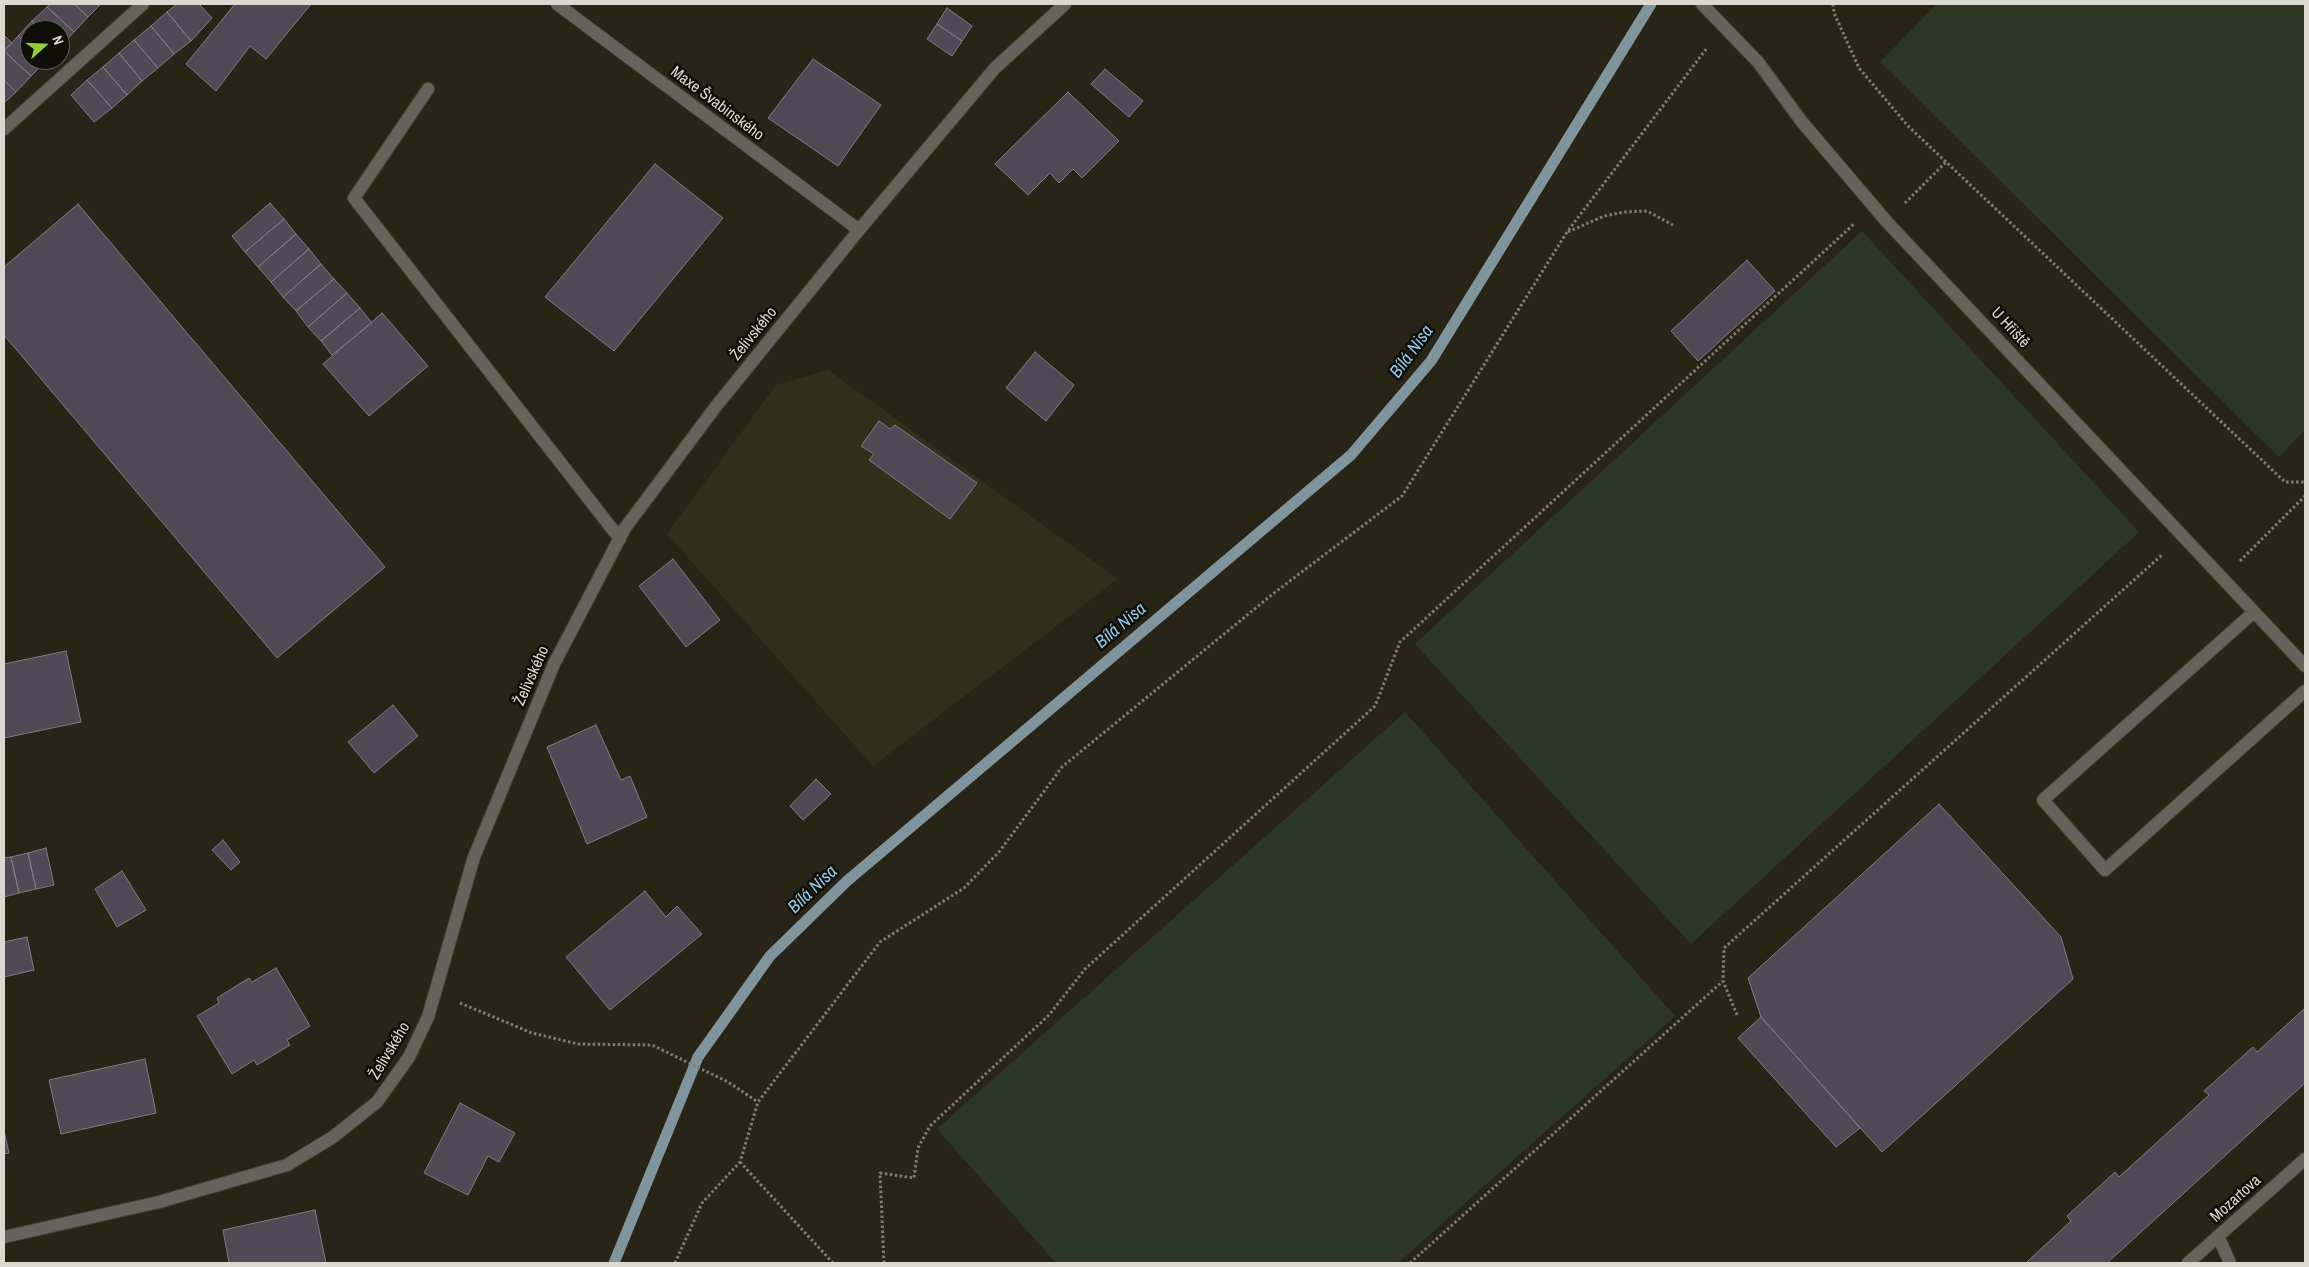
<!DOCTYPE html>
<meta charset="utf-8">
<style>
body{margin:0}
#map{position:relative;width:2309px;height:1267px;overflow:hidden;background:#292516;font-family:"Archivo Narrow",sans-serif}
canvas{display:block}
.frame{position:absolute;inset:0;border:5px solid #dbd9cf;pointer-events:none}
.north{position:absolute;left:20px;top:20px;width:50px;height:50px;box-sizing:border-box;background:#100e08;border:1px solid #615f58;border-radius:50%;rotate:70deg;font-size:14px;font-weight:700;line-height:20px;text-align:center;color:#dbd9cf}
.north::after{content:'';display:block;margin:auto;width:18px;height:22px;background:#95cc3a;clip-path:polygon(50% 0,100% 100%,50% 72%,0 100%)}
</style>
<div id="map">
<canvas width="2309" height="1267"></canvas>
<div class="frame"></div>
<div class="north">N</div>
</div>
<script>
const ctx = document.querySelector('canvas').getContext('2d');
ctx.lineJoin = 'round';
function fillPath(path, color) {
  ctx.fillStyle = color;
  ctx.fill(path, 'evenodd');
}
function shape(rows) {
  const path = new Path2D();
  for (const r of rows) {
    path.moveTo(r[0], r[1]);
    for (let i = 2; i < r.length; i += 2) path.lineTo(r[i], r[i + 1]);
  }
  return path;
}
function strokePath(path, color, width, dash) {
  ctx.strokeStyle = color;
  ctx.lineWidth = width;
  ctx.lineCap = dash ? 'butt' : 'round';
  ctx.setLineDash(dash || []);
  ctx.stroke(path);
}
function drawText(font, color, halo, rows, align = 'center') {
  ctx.font = font + ' "Archivo Narrow",sans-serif';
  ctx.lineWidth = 5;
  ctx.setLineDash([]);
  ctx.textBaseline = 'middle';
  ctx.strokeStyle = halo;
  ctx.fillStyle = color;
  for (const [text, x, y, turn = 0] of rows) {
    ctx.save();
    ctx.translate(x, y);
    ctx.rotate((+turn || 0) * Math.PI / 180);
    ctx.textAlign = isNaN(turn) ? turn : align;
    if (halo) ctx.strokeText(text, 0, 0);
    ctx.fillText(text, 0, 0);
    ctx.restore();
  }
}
fillPath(shape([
 [828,370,1118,579,873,766,667,534,776,385]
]), '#332e19');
fillPath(shape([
 [1937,4,2305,4,2305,430,2279,457,1880,62],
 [1862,231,2139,532,1691,944,1415,644],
 [1405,712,1675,1016,1398,1263,1056,1263,937,1129]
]), '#2c3823');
strokePath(shape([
 [614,1263,698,1057,770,956,847,881,1351,455,1431,361,1651,4]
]), '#7e949e', 11);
const building = shape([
 [50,4,74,4,88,17,74,32,47,7,50,4],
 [74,4,101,4,88,17,74,4],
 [177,4,199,4,212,18,191,41,167,12,177,4],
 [235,4,311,4,266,59,250,46,216,91,186,64,235,4],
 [47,7,74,32,60,47,60,30,42,30,32,21,47,7],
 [947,8,972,26,962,41,937,24,947,8],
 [167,12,191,41,174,54,151,26,167,12],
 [32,21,42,30,30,30,30,48,18,36,32,21],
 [937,24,962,41,952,56,927,39,937,24],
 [151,26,174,54,158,68,134,40,151,26],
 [4,35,12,43,4,50,4,35],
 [18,36,30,48,30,60,43,60,45,62,31,76,4,51,18,36],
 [134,40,158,68,142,81,119,53,134,40],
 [4,51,31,76,16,92,4,80,4,51],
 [119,53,142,81,127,95,103,67,119,53],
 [813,59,881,105,838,166,768,118,813,59],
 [103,67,127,95,112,108,87,80,103,67],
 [1105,69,1143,101,1129,117,1091,84,1105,69],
 [4,80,16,92,4,103,4,80],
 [87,80,112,108,94,122,71,95,87,80],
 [1068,92,1119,141,1082,178,1073,169,1059,183,1050,173,1028,195,995,164,1068,92],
 [655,164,723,218,614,351,545,297,655,164],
 [270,203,284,219,245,252,232,236,270,203],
 [78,204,385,567,277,658,4,335,4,267,78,204],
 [284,219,296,234,258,267,245,252,284,219],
 [296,234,309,249,271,282,258,267,296,234],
 [309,249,321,264,283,297,271,282,309,249],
 [1747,260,1775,291,1698,361,1671,331,1747,260],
 [321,264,334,279,296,311,283,297,321,264],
 [334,279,347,293,308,327,296,311,334,279],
 [347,293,360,308,321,341,308,327,347,293],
 [360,308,372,323,332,355,321,341,360,308],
 [382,313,428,366,369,416,323,364,382,313],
 [1035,352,1074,385,1046,421,1006,388,1035,352],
 [879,421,890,429,895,425,977,483,950,519,869,460,874,454,861,446,879,421],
 [673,559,720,620,686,647,639,586,673,559],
 [66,651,81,722,4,738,4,664,66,651],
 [393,705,418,736,374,773,348,742,393,705],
 [596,725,621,780,630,776,647,817,587,844,547,747,596,725],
 [816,779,831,794,803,820,790,806,816,779],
 [1939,804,2061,937,2073,979,1882,1152,1761,1017,1748,978,1939,804],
 [223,840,240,862,231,870,212,850,223,840],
 [46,848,54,885,36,889,28,853,46,848],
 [28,853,36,889,19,893,11,857,28,853],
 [11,857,19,893,4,897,4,858,11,857],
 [122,871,146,910,117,927,95,889,122,871],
 [645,891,666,917,677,906,702,934,610,1010,566,957,645,891],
 [27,937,34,970,4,977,4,942,27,937],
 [276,968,310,1026,287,1040,290,1045,257,1065,254,1060,232,1074,197,1016,219,1003,217,998,249,978,252,982,276,968],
 [2305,1008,2305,1083,2107,1263,2028,1263,2027,1262,2071,1221,2067,1216,2115,1172,2119,1177,2209,1095,2204,1091,2253,1047,2257,1052,2305,1008],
 [1761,1017,1860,1128,1836,1147,1738,1038,1761,1017],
 [145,1059,156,1113,61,1134,49,1080,145,1059],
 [460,1103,515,1133,499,1162,488,1156,468,1195,424,1173,460,1103],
 [4,1131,9,1153,4,1154,4,1131],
 [315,1210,326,1263,229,1263,223,1230,315,1210]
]);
fillPath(building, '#534855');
strokePath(building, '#847887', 1);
const minor = shape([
 [557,4,859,230],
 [1702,4,1758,62,1802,122,1887,222,2305,666],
 [428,89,354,198,620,539],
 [4,129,143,4],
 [2254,612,2043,800,2105,870,2305,691],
 [2218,1236,2230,1263],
 [4,1237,159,1202,287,1165,333,1137,377,1102,409,1057,428,1017,474,857,554,664,625,528,717,405,859,230,995,68,1065,4],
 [2188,1263,2305,1159]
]);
strokePath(minor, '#454234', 14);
strokePath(shape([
 [1833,4,1834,13,1859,68,1908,126,2285,482,2305,482],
 [1905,203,1946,162],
 [1568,232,1604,216,1625,212,1647,211,1673,225],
 [2240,561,2305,496],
 [460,1003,532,1033,578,1044,652,1045,728,1082,758,1102],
 [1737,1015,1723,981,1724,948,2163,554],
 [740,1162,833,1263],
 [675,1263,702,1203,740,1162,758,1102,880,942,964,888,999,852,1062,767,1274,593,1402,496,1567,232,1707,48],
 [884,1263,880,1173,914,1178,918,1148,930,1126,1049,1015,1085,969,1375,706,1400,642,1855,223],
 [1410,1263,1723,981]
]), '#7f7c70', 3, [2.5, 2.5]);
strokePath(minor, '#66635c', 12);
drawText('16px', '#dbd9cf', '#100e08', [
 ["Maxe Švabinského",717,104,37],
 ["U Hřiště",2010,328,47],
 ["Želivského",754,334,-51],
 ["Želivského",532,676,-66],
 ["Želivského",390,1051,-59],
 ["Mozartova",2236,1199,-42]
]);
drawText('italic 18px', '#92cbee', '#100e08', [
 ["Bílá Nisa",1412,352,-54],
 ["Bílá Nisa",1121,626,-40],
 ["Bílá Nisa",813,890,-44]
]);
</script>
